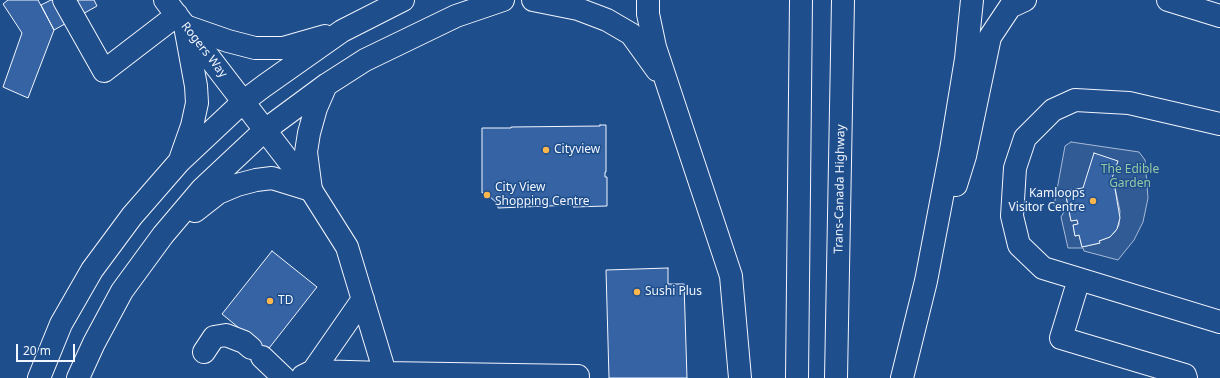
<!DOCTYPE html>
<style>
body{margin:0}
#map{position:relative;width:1220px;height:378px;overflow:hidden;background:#1f4e8c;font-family:"Noto Sans",sans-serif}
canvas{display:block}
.scale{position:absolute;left:16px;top:344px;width:59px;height:18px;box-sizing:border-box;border:2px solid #f2f6ff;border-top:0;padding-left:5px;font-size:12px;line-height:14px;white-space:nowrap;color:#f2f6ff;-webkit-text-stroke:3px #1f4e8c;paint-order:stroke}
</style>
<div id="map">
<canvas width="1220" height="378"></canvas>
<div class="scale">20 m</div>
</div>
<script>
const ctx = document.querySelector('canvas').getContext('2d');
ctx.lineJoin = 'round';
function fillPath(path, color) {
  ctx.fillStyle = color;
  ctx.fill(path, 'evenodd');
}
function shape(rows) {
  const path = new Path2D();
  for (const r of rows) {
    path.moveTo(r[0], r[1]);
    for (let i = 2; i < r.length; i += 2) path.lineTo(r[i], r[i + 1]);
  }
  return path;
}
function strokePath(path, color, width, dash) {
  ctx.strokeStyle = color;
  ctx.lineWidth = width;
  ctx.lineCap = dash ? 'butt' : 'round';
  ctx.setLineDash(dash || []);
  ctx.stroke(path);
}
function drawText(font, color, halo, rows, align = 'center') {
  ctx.font = font + ' "Noto Sans",sans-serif';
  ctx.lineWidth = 3;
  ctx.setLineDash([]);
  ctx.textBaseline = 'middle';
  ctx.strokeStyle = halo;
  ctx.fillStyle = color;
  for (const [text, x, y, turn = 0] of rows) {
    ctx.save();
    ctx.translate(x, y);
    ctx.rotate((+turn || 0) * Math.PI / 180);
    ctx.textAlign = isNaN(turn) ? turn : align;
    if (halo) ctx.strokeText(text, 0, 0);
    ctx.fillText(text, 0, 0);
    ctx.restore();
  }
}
const green = shape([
 [1071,142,1139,152,1145,160,1148,198,1143,222,1134,240,1118,260,1084,251,1083,248,1068,248,1061,217,1064,212,1054,206,1065,146,1071,142],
 [1117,162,1110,184,1114,183,1120,211,1119,225,1115,232,1110,237,1099,241,1100,243,1082,247,1079,235,1075,236,1073,225,1078,224,1077,220,1071,221,1065,191,1083,188,1117,162]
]);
fillPath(green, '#305b95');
strokePath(green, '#a8bbd7', 1);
const building = shape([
 [8,0,38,0,54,30,28,98,3,87,22,33,3,4,8,0],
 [51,0,94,0,97,6,54,30,41,5,51,0],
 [600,125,606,125,606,172,605,172,605,177,607,177,607,206,573,207,573,205,498,208,498,204,488,195,487,192,482,193,482,128,511,128,511,127,600,126,600,125],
 [1094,153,1118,161,1110,184,1114,183,1120,218,1117,229,1110,237,1099,241,1100,243,1082,247,1079,235,1075,236,1073,225,1078,224,1077,220,1071,221,1065,191,1083,188,1094,153],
 [272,251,317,287,259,361,256,342,222,314,272,251],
 [668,268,668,284,684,284,687,378,609,378,606,270,668,268]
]);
fillPath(building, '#3563a3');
strokePath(building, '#f2f6ff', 1);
const minor = shape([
 [64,0,104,71,177,15],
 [165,0,311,190,347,247,385,373],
 [1220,124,1129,103,1075,100,1053,110,1025,138,1015,168,1012,216,1019,245,1043,268,1220,322],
 [1079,279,1061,338,1185,375,1186,378],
 [204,352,214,337,226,335,244,342,251,348],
 [262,357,284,378],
 [313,371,385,373,578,376],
 [303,376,313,371,363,299]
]);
const major = shape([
 [1168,0,1220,16],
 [181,157,192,126,197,103,196,86,185,26,228,41,255,48,283,48,325,36],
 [195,211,218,193,237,185,256,180,272,178,311,190,306,152,309,133,316,108,326,85],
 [39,378,61,324,92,270,132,216,179,162,244,101,264,86,342,31,403,0],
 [78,378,94,343,122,291,163,235,202,189,265,130,326,85,365,60,456,16,503,0]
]);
const highway = shape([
 [533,0,578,9,607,20,631,34,657,70],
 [648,0,648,14,655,47,731,276,740,378],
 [956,185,965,156,990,37,1010,7,1025,0],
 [797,378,801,0],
 [836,378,843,0],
 [902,378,926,281,951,150,966,59,972,0]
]);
strokePath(minor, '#f2f6ff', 24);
strokePath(major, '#f2f6ff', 24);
strokePath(highway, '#f2f6ff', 24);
strokePath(minor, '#1f4e8c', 22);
strokePath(major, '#1f4e8c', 22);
strokePath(highway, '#1f4e8c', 22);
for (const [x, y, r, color] of [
 [546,150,4,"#ffb74d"],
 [487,195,4,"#ffb74d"],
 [1093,201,4,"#ffb74d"],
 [637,292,4,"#ffb74d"],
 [270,301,4,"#ffb74d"]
]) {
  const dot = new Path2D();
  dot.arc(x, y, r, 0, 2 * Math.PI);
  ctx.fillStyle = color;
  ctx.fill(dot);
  strokePath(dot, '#1f4e8c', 1.5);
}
drawText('12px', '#f2f6ff', '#1f4e8c', [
 ["Rogers Way",204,50,52],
 ["Trans-Canada Highway",840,189,-89]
]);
drawText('12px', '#f2f6ff', '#1f4e8c', [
 ["Cityview",554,150],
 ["City View",495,188],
 ["Shopping Centre",495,202],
 ["Kamloops",1085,194,"right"],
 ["Visitor Centre",1085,208,"right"],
 ["Sushi Plus",645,292],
 ["TD",278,301]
], 'left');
drawText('12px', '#97c8a6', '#1f4e8c', [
 ["The Edible",1130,170],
 ["Garden",1130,184]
]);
</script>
